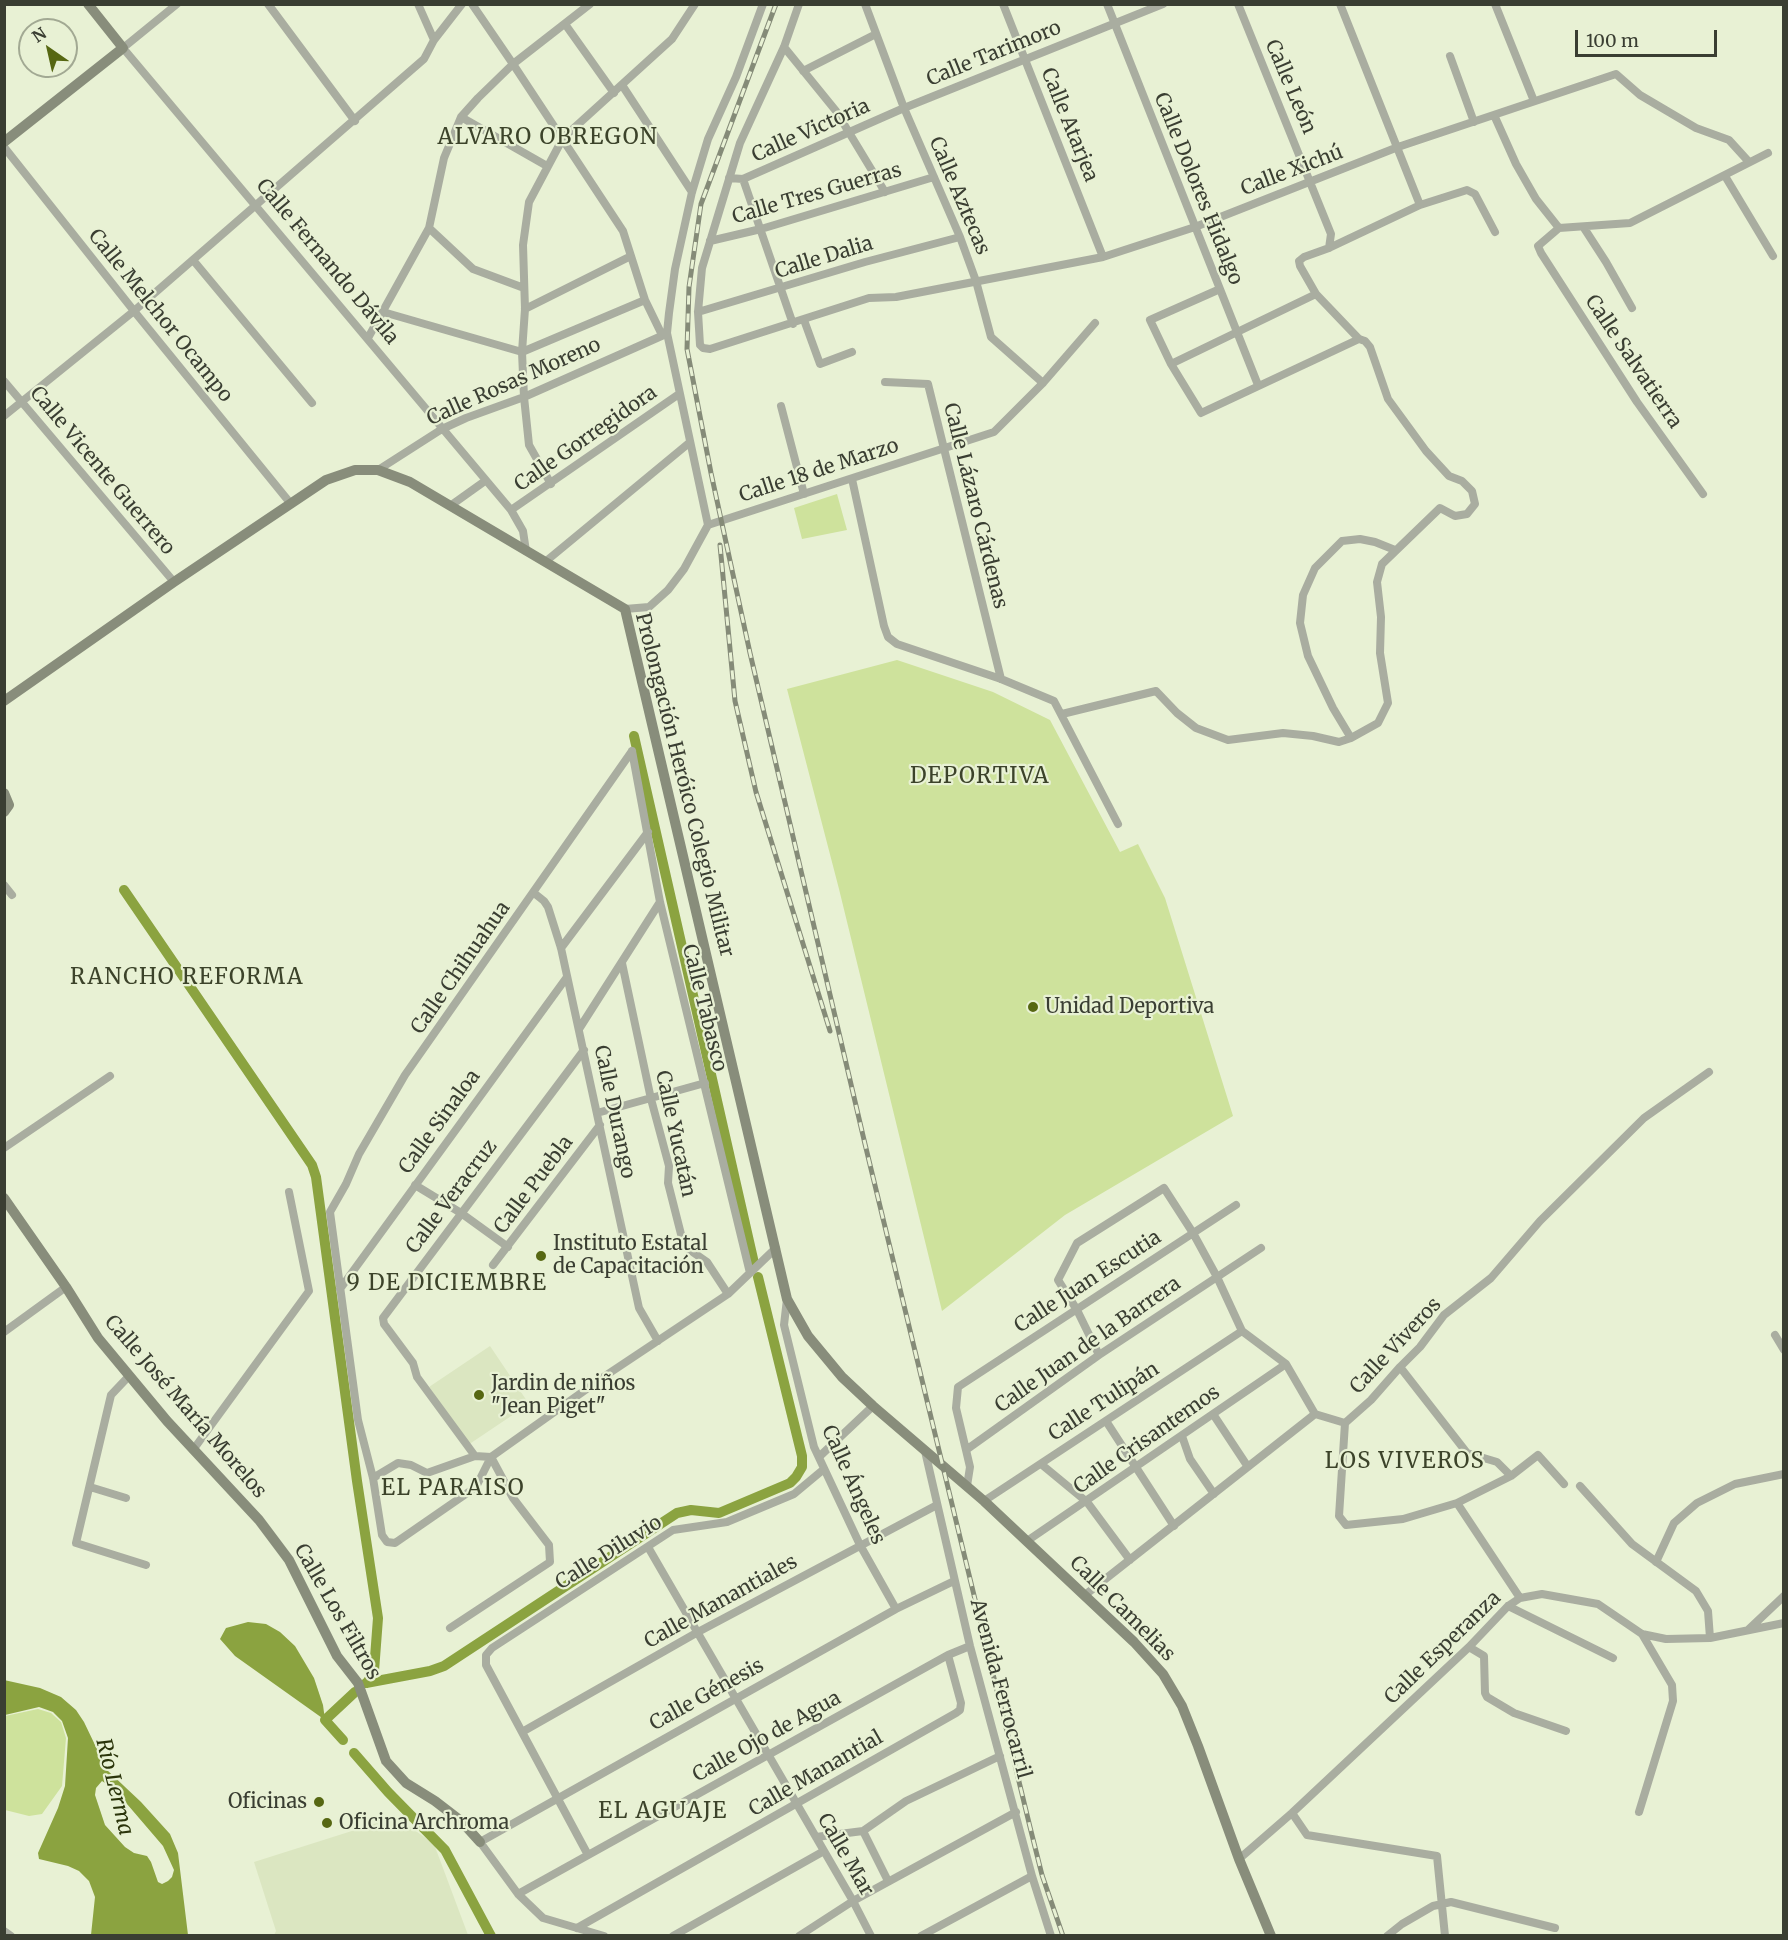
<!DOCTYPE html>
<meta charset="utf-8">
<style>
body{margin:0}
#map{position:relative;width:1788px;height:1940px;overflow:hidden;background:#e8f1d4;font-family:Merriweather,serif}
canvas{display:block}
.frame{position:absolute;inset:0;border:6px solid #3a3e32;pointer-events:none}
.north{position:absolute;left:18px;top:18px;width:60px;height:60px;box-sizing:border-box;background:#e8f1d4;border:2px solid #a2a993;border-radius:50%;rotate:326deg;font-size:16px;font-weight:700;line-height:24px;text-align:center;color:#3a3e32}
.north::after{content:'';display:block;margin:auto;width:21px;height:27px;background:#566712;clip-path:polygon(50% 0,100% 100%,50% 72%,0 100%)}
.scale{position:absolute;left:1575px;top:30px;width:142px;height:27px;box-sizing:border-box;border:3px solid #3a3e32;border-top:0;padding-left:8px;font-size:18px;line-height:21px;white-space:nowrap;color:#3a3e32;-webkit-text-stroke:4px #e8f1d4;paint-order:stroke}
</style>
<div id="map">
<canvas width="1788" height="1940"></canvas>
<div class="frame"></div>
<div class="north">N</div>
<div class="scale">100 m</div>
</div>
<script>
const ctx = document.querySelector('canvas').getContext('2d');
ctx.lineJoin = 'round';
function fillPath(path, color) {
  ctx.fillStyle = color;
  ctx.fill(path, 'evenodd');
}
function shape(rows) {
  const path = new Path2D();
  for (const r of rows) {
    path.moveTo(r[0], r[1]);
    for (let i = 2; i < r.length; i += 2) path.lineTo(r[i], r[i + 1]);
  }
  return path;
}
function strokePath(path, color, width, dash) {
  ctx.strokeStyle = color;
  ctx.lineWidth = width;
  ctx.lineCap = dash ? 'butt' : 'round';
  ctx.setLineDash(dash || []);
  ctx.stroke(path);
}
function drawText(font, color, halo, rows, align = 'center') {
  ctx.font = font + ' Merriweather,serif';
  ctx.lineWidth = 4.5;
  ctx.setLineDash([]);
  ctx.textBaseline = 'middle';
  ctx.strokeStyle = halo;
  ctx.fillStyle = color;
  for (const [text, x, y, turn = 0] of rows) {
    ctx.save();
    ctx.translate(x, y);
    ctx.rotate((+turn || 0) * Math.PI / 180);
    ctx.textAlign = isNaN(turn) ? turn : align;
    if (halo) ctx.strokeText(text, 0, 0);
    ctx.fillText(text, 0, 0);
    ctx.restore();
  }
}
fillPath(shape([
 [490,1346,529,1404,468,1445,429,1387],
 [396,1817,434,1844,468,1935,274,1935,276,1931,254,1862]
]), '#dbe6c1');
fillPath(shape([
 [837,494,847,530,802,539,794,508],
 [897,660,993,692,1050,720,1120,852,1138,844,1165,898,1233,1116,1065,1215,942,1311,839,889,787,689],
 [38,1709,51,1713,61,1722,66,1738,62,1786,42,1814,29,1816,5,1810,5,1716]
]), '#cee29c');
fillPath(shape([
 [248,1622,266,1624,280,1632,295,1646,314,1678,323,1705,325,1720,235,1656,220,1639,226,1628],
 [4,1680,40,1688,61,1697,76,1710,84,1722,107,1770,141,1802,170,1834,178,1853,188,1935,91,1935,95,1897,89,1881,79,1871,68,1866,39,1859,38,1853,58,1808,65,1786,68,1738,62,1721,53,1712,39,1707,5,1715],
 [102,1781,115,1790,163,1846,174,1870,172,1877,168,1881,162,1884,158,1882,151,1862,147,1856,134,1853,125,1847,105,1825,95,1795,96,1788]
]), '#8ba340');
strokePath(shape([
 [634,736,754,1263],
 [124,890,312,1165,316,1177,357,1481,378,1618,374,1671,367,1683],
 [366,1683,430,1671,444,1666,677,1513,691,1510,719,1513,790,1483,796,1477,802,1467,802,1456,758,1277],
 [343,1740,325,1720,355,1692],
 [354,1753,388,1792,445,1850,491,1936]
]), '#8ba340', 10);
strokePath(shape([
 [177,4,123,48,511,510,523,531,526,551],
 [268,4,355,121],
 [418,4,434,40],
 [472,4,513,64,623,231,645,300,662,335],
 [799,4,784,47,740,143,702,268,698,312,700,345,703,348,710,349,869,298,896,297,1103,257,1195,227,1398,147,1616,74,1640,95,1696,128,1729,140,1749,162],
 [865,4,904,108,960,237,976,281,991,337,1043,383],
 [1003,4,1103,257],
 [1107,4,1258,385],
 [1238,4,1331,234,1329,248],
 [1340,4,1420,205],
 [1495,4,1534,101],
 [565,24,614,93],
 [784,47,836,111,885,192],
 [1450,56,1474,122],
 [803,71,876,34],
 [622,85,692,192],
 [1494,115,1516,164,1536,199,1559,228],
 [461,117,547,166],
 [4,147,134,311,291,504],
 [1725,176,1773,256],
 [729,178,743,179,904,108,1163,4],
 [743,179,793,324],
 [429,228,473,269,524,288],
 [1584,228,1606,262,1632,308],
 [710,241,761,229,934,177],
 [193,260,312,403],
 [1220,289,1150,320,1171,364,1201,413,1359,339],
 [525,309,631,256],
 [383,312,522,352,645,300],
 [698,312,865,262,960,237],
 [804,320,820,364,852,352],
 [368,338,429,228,444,158,461,117,478,98,513,64,590,4],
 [1171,364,1316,294],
 [4,381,174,582],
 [885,382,928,384,1001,679],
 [781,406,804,494],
 [4,416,134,311,424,59,434,40,462,4],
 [378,470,442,429,466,418,524,397,666,334],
 [852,479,884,626,888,637,897,644,1001,679,1054,701,1118,824],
 [551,484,529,445,524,397,522,352,525,309,523,245,529,202,563,138,672,39,695,4],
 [1703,494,1637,402,1541,253,1538,246,1559,228,1630,223,1768,153],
 [450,506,485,481],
 [511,510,679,394],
 [708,525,667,333,669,313,675,269,692,192,708,139,736,77,763,4],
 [545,562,689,443],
 [625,609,649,607,668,590,684,569,708,525,994,432,1043,383,1095,323],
 [1062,714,1156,691,1177,713,1196,728,1228,740,1283,733,1313,736,1339,742,1351,738,1378,723,1388,703,1380,653,1381,617,1377,582,1382,564,1440,508,1455,516,1467,514,1475,504,1472,491,1462,481,1449,476,1426,451,1388,399,1370,347,1365,341,1359,339,1316,294,1300,266,1299,261,1304,257,1329,248,1420,205,1467,190,1475,194,1495,232],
 [1351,738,1333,708,1308,656,1300,623,1303,595,1315,568,1342,541,1360,539,1375,542,1395,550],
 [632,751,405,1075,359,1154,346,1184,330,1212,358,1420,373,1478,382,1535,387,1542,395,1543,476,1487,491,1457,605,1376,728,1294,776,1248],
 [632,751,660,902,750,1273],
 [4,885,12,895],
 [534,893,544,901,548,907,561,948,639,1308,658,1341],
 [561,948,648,832],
 [622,963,651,1099,669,1166,668,1183,684,1246,707,1262,728,1294],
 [579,1029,660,902],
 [597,1113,705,1083],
 [4,1148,110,1076],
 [415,1185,461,1213,508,1247],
 [493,1265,600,1125],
 [340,1289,567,977],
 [787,1299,784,1325,814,1447,860,1545,896,1609],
 [4,1332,66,1287],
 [1775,1335,1784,1350],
 [1099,1355,1077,1310,1058,1280,1077,1243,1164,1188,1193,1233,1217,1277,1242,1331,1286,1364,1315,1414],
 [1400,1367,1467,1453,1497,1462,1511,1476],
 [129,1376,111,1395,76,1543,146,1565],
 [1213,1414,1248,1467],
 [1106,1421,1174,1526],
 [1345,1423,1339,1516,1346,1525,1403,1519,1457,1503,1511,1476,1538,1455,1564,1484],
 [1182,1436,1190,1459,1214,1494],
 [193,1450,309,1291,289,1192],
 [966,1450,956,1408,958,1387,1236,1205],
 [925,1451,970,1646,1032,1876,1051,1936],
 [475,1456,417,1377,413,1363,384,1324,383,1318,584,1050],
 [820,1456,873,1406],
 [1041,1464,1087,1502,1130,1560],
 [373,1478,398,1463,411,1465,427,1473,475,1456,491,1457],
 [967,1486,970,1467,966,1450,1099,1355,1261,1248],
 [1580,1486,1632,1544,1696,1591,1708,1611,1710,1638],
 [90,1487,126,1498],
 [984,1501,1242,1331],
 [1457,1503,1520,1598],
 [1027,1541,1286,1364],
 [648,1547,853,1901,871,1936],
 [1656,1562,1674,1523,1697,1503,1735,1484,1784,1474],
 [1085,1595,1315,1414,1345,1423,1371,1400,1400,1367,1420,1347,1444,1315,1491,1278,1540,1221,1644,1118,1709,1072],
 [1508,1606,1613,1658],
 [450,1628,550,1562,549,1545,513,1498,491,1457],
 [1748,1630,1784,1596],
 [1469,1647,1484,1656,1485,1693,1487,1697,1514,1713,1566,1731],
 [522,1732,698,1632,937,1505],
 [1639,1812,1673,1701,1672,1685,1642,1634],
 [1292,1813,1307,1835,1437,1856,1445,1936],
 [863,1831,888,1881],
 [816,1837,863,1831,906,1801,1000,1756],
 [588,1855,486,1665,486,1655,492,1648,673,1530,727,1522,794,1494,824,1469],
 [1239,1859,1292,1813,1469,1647,1508,1606,1520,1598,1542,1594,1598,1604,1642,1634,1666,1639,1710,1638,1784,1623],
 [518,1894,948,1655,970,1646],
 [577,1928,956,1713,960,1710,961,1703,948,1655],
 [4,1931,11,1936],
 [604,1936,543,1918,518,1894,480,1842,896,1609,954,1581],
 [673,1936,824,1851],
 [799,1936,853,1901,1016,1812],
 [921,1936,1032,1876],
 [1387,1936,1402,1924,1433,1906,1451,1902,1555,1928]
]), '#a9ada0', 8);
strokePath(shape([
 [4,142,123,48,88,4],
 [4,701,174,582,326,480,355,470,378,470,410,482,625,609,787,1299,808,1336,842,1377,873,1406,984,1501,1134,1642,1163,1674,1182,1706,1198,1746,1239,1859,1271,1936],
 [4,793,9,805,4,812],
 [4,1198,66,1287,98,1338,167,1421,259,1520,289,1560,337,1656,358,1683,386,1761,406,1783,435,1801,461,1821,480,1842]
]), '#888d7b', 10);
const rail = shape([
 [776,4,701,204,689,287,687,349,711,473,750,653,865,1144,1030,1827,1042,1875,1063,1936],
 [720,545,735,701,756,792,830,1031]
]);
strokePath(rail, '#858b78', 5);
strokePath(rail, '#e8f1d4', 3, [9]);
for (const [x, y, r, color] of [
 [1033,1007,6,"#566712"],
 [541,1256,6,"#566712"],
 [479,1395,6,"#566712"],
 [319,1802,6,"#566712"],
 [327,1823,6,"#566712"]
]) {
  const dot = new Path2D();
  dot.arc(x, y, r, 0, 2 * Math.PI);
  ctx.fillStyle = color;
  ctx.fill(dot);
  strokePath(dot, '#e8f1d4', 2);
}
drawText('20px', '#3a3e32', '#e8f1d4', [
 ["Calle Tarimoro",994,54,-22],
 ["Calle León",1290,87,67],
 ["Calle Atarjea",1069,125,68],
 ["Calle Victoria",811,131,-24],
 ["Calle Xichú",1292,171,-21],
 ["Calle Dolores Hidalgo",1198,189,68],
 ["Calle Tres Guerras",817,194,-16],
 ["Calle Aztecas",959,196,67],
 ["Calle Dalia",824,258,-17],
 ["Calle Fernando Dávila",327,262,50],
 ["Calle Melchor Ocampo",160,316,51],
 ["Calle Salvatierra",1633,362,56],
 ["Calle Rosas Moreno",514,382,-24],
 ["Calle Gorregidora",586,439,-35],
 ["Calle Vicente Guerrero",102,471,50],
 ["Calle 18 de Marzo",819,471,-18],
 ["Calle Lázaro Cárdenas",975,506,76],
 ["Prolongación Heróico Colegio Militar",684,785,76],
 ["Calle Chihuahua",461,968,-55],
 ["Calle Tabasco",704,1008,76],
 ["Calle Durango",614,1112,78],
 ["Calle Sinaloa",440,1122,-54],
 ["Calle Yucatán",675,1134,78],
 ["Calle Puebla",534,1185,-53],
 ["Calle Veracruz",452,1197,-53],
 ["Calle Juan Escutia",1088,1282,-33],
 ["Calle Juan de la Barrera",1088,1345,-35],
 ["Calle Viveros",1396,1346,-47],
 ["Calle Tulipán",1104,1402,-33],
 ["Calle José María Morelos",185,1407,49],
 ["Calle Crisantemos",1147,1440,-35],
 ["Calle Ángeles",853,1485,66],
 ["Calle Diluvio",609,1553,-32],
 ["Calle Manantiales",721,1602,-29],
 ["Calle Camelias",1122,1609,45],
 ["Calle Los Filtros",337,1612,60],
 ["Calle Esperanza",1443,1648,-44],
 ["Avenida Ferrocarril",1000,1689,75],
 ["Calle Génesis",707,1695,-29],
 ["Calle Ojo de Agua",767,1737,-29],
 ["Calle Manantial",816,1774,-30],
 ["Calle Mar",845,1855,60]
]);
drawText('20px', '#3a3e32', '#e8f1d4', [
 ["Unidad Deportiva",1045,1007],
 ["Instituto Estatal",553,1244],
 ["de Capacitación",553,1267],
 ["Jardin de niños",491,1384],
 ["\"Jean Piget\"",491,1407],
 ["Oficinas",307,1802,"right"],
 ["Oficina Archroma",339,1823]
], 'left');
drawText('italic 21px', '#2a340a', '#e8f1d4', [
 ["Río Lerma",114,1787,76]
]);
ctx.letterSpacing = '1.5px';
drawText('22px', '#3c432a', '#e8f1d4', [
 ["ALVARO OBREGON",548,138],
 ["DEPORTIVA",980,777],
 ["RANCHO REFORMA",187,978],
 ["9 DE DICIEMBRE",447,1284],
 ["LOS VIVEROS",1405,1462],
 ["EL PARAISO",453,1489],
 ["EL AGUAJE",663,1812]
]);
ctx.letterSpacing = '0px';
</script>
